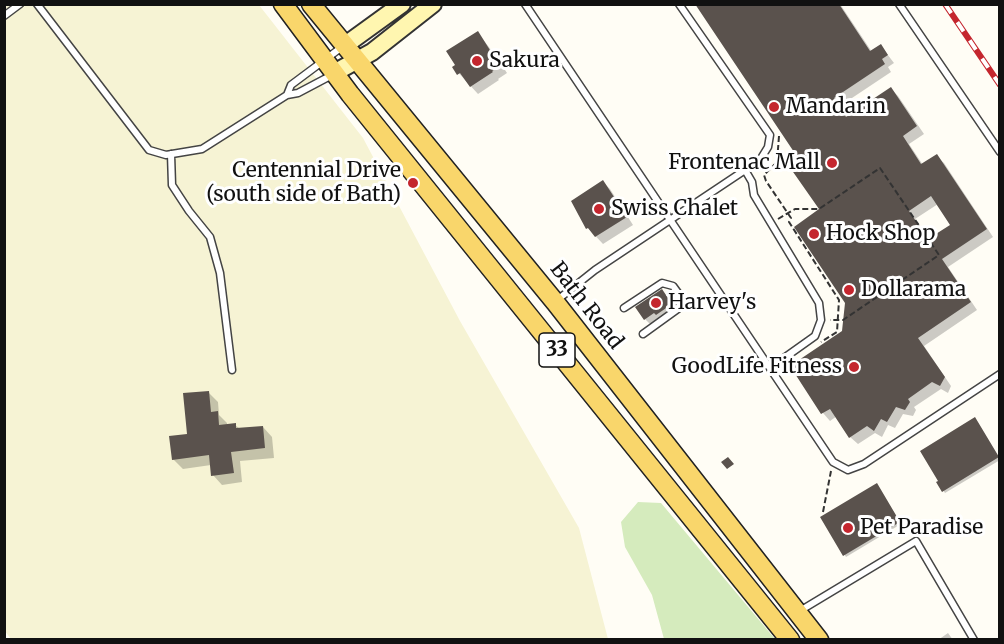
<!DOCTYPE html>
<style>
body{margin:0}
#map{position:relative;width:1004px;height:644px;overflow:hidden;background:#fffdf5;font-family:Merriweather,serif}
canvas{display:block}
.frame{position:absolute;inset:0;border:6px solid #111;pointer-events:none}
</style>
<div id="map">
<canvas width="1004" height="644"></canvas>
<div class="frame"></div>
</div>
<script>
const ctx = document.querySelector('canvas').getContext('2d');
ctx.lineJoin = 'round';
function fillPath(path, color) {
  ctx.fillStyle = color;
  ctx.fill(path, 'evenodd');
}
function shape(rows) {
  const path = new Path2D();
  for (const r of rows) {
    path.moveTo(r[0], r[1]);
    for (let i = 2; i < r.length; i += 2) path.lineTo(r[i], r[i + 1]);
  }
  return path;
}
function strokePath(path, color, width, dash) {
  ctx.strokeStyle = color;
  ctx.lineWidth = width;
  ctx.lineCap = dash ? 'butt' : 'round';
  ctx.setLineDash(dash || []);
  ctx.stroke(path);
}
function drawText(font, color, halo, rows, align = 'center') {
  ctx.font = font + ' Merriweather,serif';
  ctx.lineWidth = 6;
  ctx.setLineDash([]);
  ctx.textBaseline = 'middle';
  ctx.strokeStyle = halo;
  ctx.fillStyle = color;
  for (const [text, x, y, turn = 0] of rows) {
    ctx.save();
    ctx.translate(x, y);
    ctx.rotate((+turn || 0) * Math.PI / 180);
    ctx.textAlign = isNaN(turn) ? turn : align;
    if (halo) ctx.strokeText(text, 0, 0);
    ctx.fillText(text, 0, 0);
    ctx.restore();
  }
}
fillPath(shape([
 [4,5,259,5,363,138,460,321,579,528,608,639,11,639,4,630]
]), '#f6f3d4');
fillPath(shape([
 [638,502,661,503,775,639,664,639,652,595,625,547,621,522]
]), '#d5ebbd');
fillPath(shape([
 [697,4,840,4,872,52,881,46,894,63,888,67,891,72,840,106,848,118,891,89,898,96,924,134,909,144,923,165,936,156,944,163,993,237,948,267,977,310,924,346,951,386,948,393,941,389,914,407,916,410,913,416,903,414,895,428,888,425,882,437,875,433,858,444,850,437,837,416,830,421,823,413,792,367,844,332,847,303,821,210,796,152],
 [938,204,952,225,930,240,915,219],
 [478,33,495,55,499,53,510,66,505,70,507,73,498,79,499,80,478,94,454,68],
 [603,182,610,189,633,225,603,244,588,228],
 [662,291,678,312,652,326,645,319],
 [208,392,218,402,219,415,227,423,227,426,235,425,240,429,263,427,272,437,274,458,240,461,242,482,222,485,213,475,211,465,183,469,173,459,189,435],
 [976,420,1000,460,945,493,938,483],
 [878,486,901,524,846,557,822,518],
 [948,633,953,640,938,640]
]), '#0003');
fillPath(shape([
 [695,4,839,4,870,51,881,44,888,55,882,59,885,64,834,98,846,117,891,87,917,126,903,136,921,164,937,154,987,229,942,259,971,302,918,338,945,377,940,386,932,382,908,399,910,402,905,410,896,407,887,422,881,419,874,431,867,426,849,438,830,409,821,414,790,366,842,331,845,303,794,227,819,209,784,159,794,152],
 [931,196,950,225,928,239,909,211],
 [478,31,493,55,499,51,504,59,499,62,501,66,492,71,493,72,470,87,460,73,457,75,452,67,455,65,446,51],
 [603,180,627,217,595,237,588,228,586,229,571,201],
 [662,289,672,304,656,315,654,313,644,320,635,307],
 [209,391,211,412,218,411,219,425,236,423,236,428,263,426,265,448,231,452,234,473,211,476,209,455,172,460,169,436,187,434,183,393],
 [975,417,999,457,942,492,936,482,938,481,920,451],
 [728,457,734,464,727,469,721,462],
 [877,483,900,522,843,556,820,517]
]), '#5a524d');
const service = shape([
 [37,4,149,150,166,155,202,149,287,95,298,93,334,74],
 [525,4,833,462,848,470,864,464,1000,374],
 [899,4,1000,152],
 [4,16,20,4],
 [287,95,291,85,342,47],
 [171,154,172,185,189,211,210,237,220,273,232,370],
 [745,170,752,182,754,195,819,303,821,320,815,336,770,368],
 [556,301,595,270,760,160,768,147,770,135,679,4],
 [624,308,662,283,673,286,681,297,679,308,643,334],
 [798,612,916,541,974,640]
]);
const secondary = shape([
 [344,46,402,4],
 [334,73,372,52,433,4]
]);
const primary = shape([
 [283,4,350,94,790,640],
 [311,4,555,302,819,640]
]);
strokePath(service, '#444', 9);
strokePath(secondary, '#333', 20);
strokePath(primary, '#222', 21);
strokePath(shape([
 [779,136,777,162,764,175,766,181,791,218,789,222,839,300,837,332,821,342],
 [778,219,795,209,819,209,880,168,939,255,843,320,830,320],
 [823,512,831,471]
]), '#333', 2, [6, 3]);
strokePath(service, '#fff', 6);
strokePath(secondary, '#fff6b0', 16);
strokePath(primary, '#f9d66b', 18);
const rail = shape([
 [945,4,1000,85]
]);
strokePath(rail, '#c4262e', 6);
strokePath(rail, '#fff', 4, [11]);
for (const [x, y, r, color] of [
 [477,61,6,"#c4262e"],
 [774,107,6,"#c4262e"],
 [832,163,6,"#c4262e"],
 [413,183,6,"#c4262e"],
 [599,209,6,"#c4262e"],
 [814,234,6,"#c4262e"],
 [849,290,6,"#c4262e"],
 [656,303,6,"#c4262e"],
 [854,367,6,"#c4262e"],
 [848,528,6,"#c4262e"]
]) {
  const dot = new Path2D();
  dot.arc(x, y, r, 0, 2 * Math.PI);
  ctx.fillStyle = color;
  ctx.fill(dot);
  strokePath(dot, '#fff', 2);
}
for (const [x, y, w] of [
 [557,350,36]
]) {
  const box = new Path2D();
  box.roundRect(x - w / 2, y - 17, w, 34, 4.5);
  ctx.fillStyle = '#fff';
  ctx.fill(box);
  strokePath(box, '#111', 1.5);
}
drawText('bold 20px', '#111', null, [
 ["33",557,350]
]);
drawText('21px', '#111', '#fff', [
 ["Sakura",489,61],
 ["Mandarin",786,107],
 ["Frontenac Mall",820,163,"right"],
 ["Centennial Drive",401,171,"right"],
 ["(south side of Bath)",401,195,"right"],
 ["Swiss Chalet",611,209],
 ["Hock Shop",826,234],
 ["Dollarama",861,290],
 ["Harvey's",668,303],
 ["GoodLife Fitness",842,367,"right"],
 ["Pet Paradise",860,528]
], 'left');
drawText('21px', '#111', '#fff', [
 ["Bath Road",586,306,52]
]);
</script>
